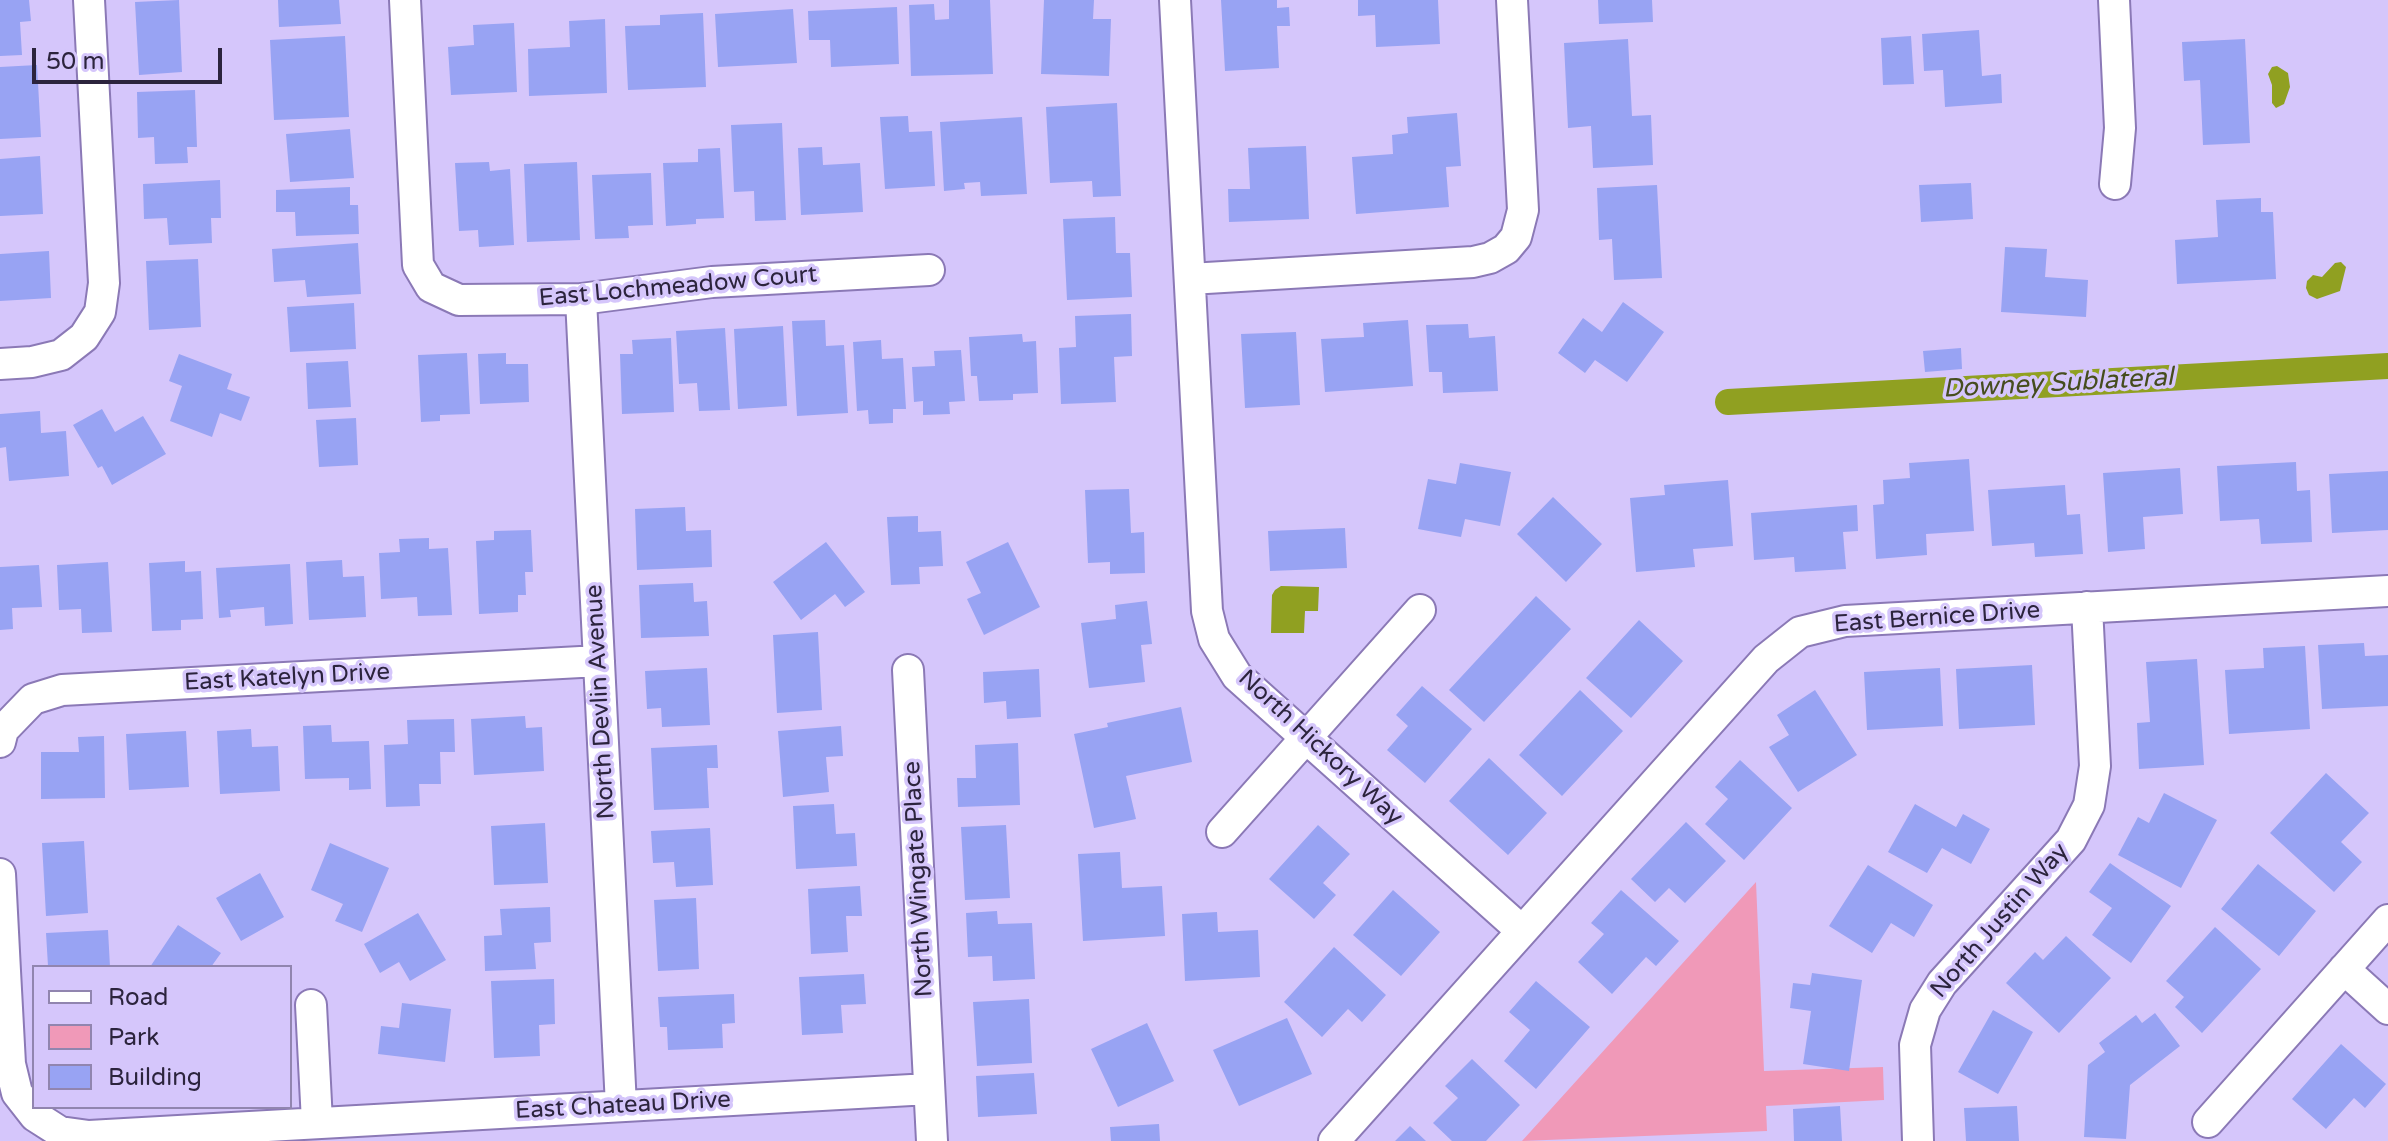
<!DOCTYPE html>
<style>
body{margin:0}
#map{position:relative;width:2388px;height:1141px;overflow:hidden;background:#d5c6fb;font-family:"Varela Round",sans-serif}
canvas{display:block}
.legend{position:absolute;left:32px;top:965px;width:260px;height:144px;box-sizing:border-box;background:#d5c6fb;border:2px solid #9185af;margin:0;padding:10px 14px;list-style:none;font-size:24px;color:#2c243d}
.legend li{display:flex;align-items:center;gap:16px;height:40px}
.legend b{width:40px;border:2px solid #9185af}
.scale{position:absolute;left:32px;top:48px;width:190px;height:36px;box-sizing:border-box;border:4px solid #2c243d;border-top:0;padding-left:10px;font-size:24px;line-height:28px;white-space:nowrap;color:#2c243d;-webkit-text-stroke:6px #d5c6fb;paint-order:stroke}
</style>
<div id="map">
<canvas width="2388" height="1141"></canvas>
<ul class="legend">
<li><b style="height:10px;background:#fff"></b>Road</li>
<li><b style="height:22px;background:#f099b8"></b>Park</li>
<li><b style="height:22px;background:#98a3f3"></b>Building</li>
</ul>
<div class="scale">50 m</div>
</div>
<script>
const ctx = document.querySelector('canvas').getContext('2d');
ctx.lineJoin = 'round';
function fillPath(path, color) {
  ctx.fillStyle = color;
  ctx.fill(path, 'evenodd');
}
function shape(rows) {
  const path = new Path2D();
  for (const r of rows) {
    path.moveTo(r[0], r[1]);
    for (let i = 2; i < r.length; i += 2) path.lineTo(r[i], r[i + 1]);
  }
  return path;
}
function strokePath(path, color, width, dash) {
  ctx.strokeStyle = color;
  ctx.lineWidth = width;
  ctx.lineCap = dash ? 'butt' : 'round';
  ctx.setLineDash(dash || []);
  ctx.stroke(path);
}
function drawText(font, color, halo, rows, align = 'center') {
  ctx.font = font + ' "Varela Round",sans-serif';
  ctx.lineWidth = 7;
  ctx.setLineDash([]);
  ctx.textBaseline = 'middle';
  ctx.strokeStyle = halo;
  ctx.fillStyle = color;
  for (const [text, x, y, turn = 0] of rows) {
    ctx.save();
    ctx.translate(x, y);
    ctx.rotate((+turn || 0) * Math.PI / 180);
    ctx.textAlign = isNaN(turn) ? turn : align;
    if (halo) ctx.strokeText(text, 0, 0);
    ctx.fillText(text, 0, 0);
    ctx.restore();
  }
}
fillPath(shape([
 [1756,882,1764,1071,1883,1067,1884,1100,1766,1106,1767,1131,1522,1141]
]), '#f099b8');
fillPath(shape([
 [2277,66,2288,73,2290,87,2284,104,2276,108,2272,103,2272,85,2268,74,2272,67],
 [2341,262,2346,267,2340,291,2317,299,2309,295,2306,288,2307,281,2313,275,2322,277,2335,263],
 [1281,586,1319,587,1318,611,1305,611,1304,633,1271,633,1272,595,1275,590]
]), '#90a021');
strokePath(shape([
 [1728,402,2388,366]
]), '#90a021', 26);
fillPath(shape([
 [0,0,29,0,31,21,20,22,22,55,0,56],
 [179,0,182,72,139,75,135,2],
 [278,0,339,0,341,24,279,27],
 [949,0,990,0,993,74,911,76,909,5,934,4,935,20,949,19],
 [1044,0,1094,0,1093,19,1111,19,1109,76,1041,74],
 [1221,0,1277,0,1277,8,1289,7,1290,26,1277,26,1279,68,1225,71],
 [1358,0,1438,0,1440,44,1376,47,1375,15,1358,16],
 [1598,0,1652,0,1653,22,1599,24],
 [897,7,899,64,831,67,830,40,809,40,808,11],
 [793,9,797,63,718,67,715,14],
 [703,13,706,87,628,90,625,26,660,25,660,15],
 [605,19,607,93,529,96,528,49,570,47,569,21],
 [514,23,517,92,451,95,448,47,474,45,473,25],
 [1979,30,1982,76,2001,74,2002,103,1945,107,1943,70,1924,71,1922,34],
 [345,36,349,117,274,120,270,40],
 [1911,36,1914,84,1883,85,1881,38],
 [1628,39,1632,116,1651,115,1653,165,1593,168,1591,126,1568,128,1564,43],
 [2245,39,2250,143,2203,145,2200,80,2184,81,2182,42],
 [37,65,41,137,0,139,0,67],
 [195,90,197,147,187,147,188,163,155,164,154,137,138,138,137,92],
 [1117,103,1121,196,1093,197,1092,181,1050,183,1046,107],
 [1457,113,1461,166,1446,167,1449,207,1356,214,1352,157,1393,154,1392,135,1408,133,1407,117],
 [908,116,909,132,932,131,935,186,885,189,880,117],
 [1022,117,1027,194,981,196,980,182,964,183,965,189,944,191,940,122],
 [782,123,786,220,755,221,754,191,734,192,731,125],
 [350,129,354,178,290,182,286,134],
 [1306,146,1309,219,1229,222,1228,189,1250,189,1248,148],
 [822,147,823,165,860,163,863,212,801,215,798,148],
 [720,148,724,218,696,219,696,224,666,226,663,163,698,162,698,149],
 [40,156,43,214,0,216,0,159],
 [489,162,490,171,510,169,514,245,479,247,478,230,459,231,455,163],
 [577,162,580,240,527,242,524,164],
 [651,173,653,225,628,226,629,238,595,239,592,175],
 [220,180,221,218,211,218,212,243,169,245,167,218,144,219,143,184],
 [1971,183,1973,219,1921,222,1919,185],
 [1657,185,1662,278,1614,280,1612,239,1599,240,1597,188],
 [350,187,350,205,358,205,359,234,296,236,295,212,276,212,276,190],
 [2261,198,2261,212,2273,212,2276,279,2177,284,2175,240,2218,237,2216,200],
 [1115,217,1116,253,1130,253,1132,297,1067,300,1063,219],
 [358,243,361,294,307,297,305,280,274,282,272,249],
 [2005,247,2047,249,2045,277,2088,280,2086,317,2001,312],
 [49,251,51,298,0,301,0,254],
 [198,259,201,327,149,330,146,261],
 [1623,302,1664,332,1627,382,1595,360,1585,373,1558,353,1583,318,1602,332],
 [354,303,356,349,290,352,287,307],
 [1131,314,1132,356,1114,357,1116,402,1061,404,1059,348,1076,347,1075,316],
 [825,320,826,346,844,345,848,413,797,416,792,321],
 [1408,320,1413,386,1325,392,1321,339,1364,337,1363,323],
 [1468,324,1469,338,1495,336,1498,391,1443,393,1442,372,1429,372,1426,325],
 [783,326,787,406,738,409,734,329],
 [725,328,730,410,699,411,697,383,679,384,676,331],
 [1296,332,1300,405,1245,408,1241,334],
 [1022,334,1023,342,1036,341,1038,393,1013,394,1013,400,979,401,977,376,971,376,969,337],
 [671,338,674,412,622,414,620,354,633,354,632,340],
 [881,340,882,359,903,358,906,409,893,409,893,423,869,424,868,410,857,411,853,342],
 [1961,348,1962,369,1925,372,1923,351],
 [961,350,965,401,949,402,950,414,923,415,923,401,914,402,912,367,935,366,934,351],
 [467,353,470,414,440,415,440,421,421,422,418,355],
 [506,353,506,364,528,364,529,402,480,404,478,354],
 [179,354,232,374,227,389,250,397,241,421,220,413,212,437,170,421,182,386,169,381],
 [348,361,351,407,308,409,306,363],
 [102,409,115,432,143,416,166,454,112,485,102,466,98,468,73,425],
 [40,411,41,433,66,431,69,476,9,481,6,447,0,448,0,414],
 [356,418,358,465,319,467,316,420],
 [1969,459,1974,531,1926,534,1927,555,1876,559,1873,505,1884,504,1883,480,1910,478,1909,463],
 [2296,462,2297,491,2310,490,2312,542,2261,544,2259,519,2220,521,2217,466],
 [1460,463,1511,472,1500,526,1465,519,1461,537,1418,529,1428,479,1456,484],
 [2180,468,2183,514,2143,517,2145,549,2108,552,2103,473],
 [2388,471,2388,530,2332,533,2329,474],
 [1728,480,1733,546,1693,549,1695,567,1636,572,1630,498,1665,495,1664,485],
 [2065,485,2067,515,2080,514,2083,554,2035,557,2034,543,1992,546,1988,490],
 [1129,489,1131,533,1144,532,1145,573,1110,574,1110,562,1088,563,1085,490],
 [1553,497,1602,544,1566,582,1517,534],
 [1857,505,1858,531,1843,532,1846,569,1795,572,1794,557,1754,560,1751,513],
 [685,507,686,531,711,530,712,567,637,570,635,509],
 [918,516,918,532,941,531,943,566,919,567,920,584,891,585,887,517],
 [1345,528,1347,568,1270,571,1268,531],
 [531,530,533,572,525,572,526,595,518,595,518,612,479,614,476,541,494,540,494,531],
 [429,538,429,549,448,548,452,615,418,616,417,597,381,599,379,553,400,552,399,539],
 [826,542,865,592,845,607,835,594,801,620,773,582],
 [1008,542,1040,607,984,635,967,599,981,593,966,562],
 [342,560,343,577,364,576,366,617,309,620,306,562],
 [185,561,185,572,201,571,203,619,181,620,181,630,152,631,149,563],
 [108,562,112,632,82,633,81,609,59,610,57,565],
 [290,564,293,624,265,626,264,607,230,610,231,617,219,618,216,568],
 [39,565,42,607,12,608,13,629,0,630,0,567],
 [693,583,694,602,707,601,709,636,641,638,639,585],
 [1536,596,1571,629,1484,722,1449,690],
 [1147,601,1152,644,1141,645,1145,682,1089,688,1081,623,1116,619,1115,605],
 [1639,620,1683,661,1631,718,1586,678],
 [818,632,822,710,777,713,773,635],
 [2364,643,2365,656,2388,655,2388,706,2322,709,2318,645],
 [2305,646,2310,729,2229,734,2225,670,2264,668,2263,648],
 [2197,659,2204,765,2139,769,2137,723,2150,722,2146,662],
 [2032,665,2035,725,1959,729,1956,669],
 [707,668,710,725,662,727,661,708,647,709,645,671],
 [1940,668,1943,726,1867,730,1864,672],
 [1039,669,1041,717,1007,719,1006,701,984,703,983,672],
 [1422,686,1472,729,1425,783,1387,750,1408,726,1396,715],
 [1580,690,1623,731,1562,796,1519,755],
 [1815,690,1857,755,1798,792,1769,747,1789,735,1777,715],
 [1181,707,1192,762,1126,776,1136,819,1094,828,1074,734,1108,727,1107,723],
 [525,716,526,728,542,727,544,771,474,775,471,719],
 [454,719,455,752,440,752,441,784,419,784,420,806,386,807,384,745,408,744,407,720],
 [331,725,332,742,369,741,371,789,349,790,349,778,305,779,303,726],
 [841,726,843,756,826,757,829,792,783,797,778,731],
 [251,729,252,747,278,746,280,791,220,794,217,731],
 [186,731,189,787,129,790,126,734],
 [104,736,105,798,41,799,41,752,79,752,78,737],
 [1018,743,1020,805,958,807,957,778,976,778,975,745],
 [717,745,718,768,707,768,709,808,654,810,651,748],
 [1489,758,1547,813,1508,855,1449,801],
 [1740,760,1792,808,1744,860,1705,824,1728,799,1715,787],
 [2326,773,2369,813,2341,842,2362,862,2334,892,2270,833],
 [2164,793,2217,820,2181,888,2118,855,2138,817,2149,823],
 [834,804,836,834,855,833,857,866,796,869,793,806],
 [1915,804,1956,827,1963,814,1990,829,1971,864,1942,848,1927,873,1888,852],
 [1686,822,1726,861,1685,903,1669,888,1655,902,1631,879],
 [545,823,548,883,494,885,491,826],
 [1006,825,1010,898,965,900,961,827],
 [1318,825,1350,854,1323,883,1336,895,1314,919,1269,879],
 [710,828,713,885,676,887,674,862,653,863,651,831],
 [84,841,88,913,46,916,42,843],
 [330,843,389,868,362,932,335,921,343,904,311,890],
 [1120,852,1122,888,1162,886,1165,936,1083,941,1078,854],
 [2110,863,2171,906,2131,963,2092,935,2112,908,2089,892],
 [2258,864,2316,911,2279,956,2221,909],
 [1868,865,1933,905,1914,937,1891,923,1872,953,1829,926],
 [260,873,284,917,241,941,216,898],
 [860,886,862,916,846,916,848,952,811,954,808,889],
 [1393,890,1440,932,1401,976,1353,935],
 [1621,890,1679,941,1656,966,1646,957,1612,994,1578,962,1604,934,1591,923],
 [696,898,699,969,658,971,654,900],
 [550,907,551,942,534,943,536,969,485,971,484,936,502,935,500,909],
 [997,911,998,924,1032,923,1035,979,993,981,992,956,968,957,966,913],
 [1217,912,1218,932,1258,930,1260,977,1185,981,1182,914],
 [418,913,446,960,410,981,399,962,380,973,364,944],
 [178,925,221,953,211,967,150,967],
 [2215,927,2261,969,2202,1033,2175,1007,2184,997,2166,981],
 [108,930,110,967,48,966,46,933],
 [2066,936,2111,978,2059,1033,2006,983,2035,952,2043,960],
 [1334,947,1386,995,1362,1022,1348,1009,1322,1037,1284,1002],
 [1812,973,1862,980,1849,1071,1803,1064,1811,1011,1790,1008,1793,983,1810,985],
 [864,974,866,1004,841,1005,843,1033,802,1035,799,977],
 [554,979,555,1024,539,1025,540,1056,494,1058,491,981],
 [1536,981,1590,1027,1536,1089,1504,1061,1530,1030,1509,1012],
 [734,994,735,1023,722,1024,723,1048,668,1050,667,1027,660,1027,658,997],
 [1029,999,1032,1063,977,1066,973,1002],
 [402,1003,451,1009,445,1062,378,1054,381,1026,399,1028],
 [1993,1010,2033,1032,1998,1094,1958,1072],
 [2155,1013,2180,1046,2130,1085,2126,1139,2084,1137,2088,1065,2105,1052,2099,1043,2136,1015,2142,1023],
 [1287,1018,1312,1074,1239,1106,1213,1050],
 [1147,1023,1174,1081,1118,1107,1091,1049],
 [2341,1044,2386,1084,2365,1108,2354,1098,2326,1129,2292,1099],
 [1472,1059,1520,1105,1486,1141,1452,1141,1433,1123,1458,1098,1445,1086],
 [1034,1073,1037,1114,978,1117,976,1076],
 [1840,1106,1842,1141,1794,1141,1793,1109],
 [2017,1106,2019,1141,1966,1141,1964,1108],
 [1159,1124,1160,1141,1111,1141,1110,1127],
 [1410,1126,1426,1141,1395,1141]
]), '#98a3f3');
const minor = shape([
 [405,0,418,265,431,287,459,300,581,299,712,282,929,270],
 [1175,0,1207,611,1214,639,1237,676,1522,931],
 [2114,0,2120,128,2115,184],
 [1190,279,1473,262,1490,258,1506,249,1516,237,1523,210,1512,0],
 [581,299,621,1106],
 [0,364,32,362,61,355,84,337,100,312,104,283,89,0],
 [908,670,932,1141],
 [0,742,3,730,33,699,62,690,599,661],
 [1222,832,1420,610],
 [0,874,5,971],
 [2344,969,2388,1009],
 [0,971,5,971,10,1064,17,1093,35,1116,60,1132,89,1136,929,1089],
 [311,1005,317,1122],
 [2208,1122,2388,920],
 [1334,1141,1766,659,1800,632,1845,621,2388,591],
 [1918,1141,1915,1045,1925,1010,1942,983,2071,840,2089,805,2095,766,2087,607]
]);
strokePath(minor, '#8b79b6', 34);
strokePath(minor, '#fff', 30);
drawText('24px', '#2c243d', '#d5c6fb', [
 ["East Lochmeadow Court",678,287,-5],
 ["East Bernice Drive",1937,618,-4],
 ["East Katelyn Drive",287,678,-3],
 ["North Devlin Avenue",601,702,-93],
 ["North Hickory Way",1320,748,43],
 ["North Wingate Place",919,879,-93],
 ["North Justin Way",2000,921,-49],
 ["East Chateau Drive",623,1106,-3]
]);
drawText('italic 26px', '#464d1e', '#d5c6fb', [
 ["Downey Sublateral",2058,384,-3]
]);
</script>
